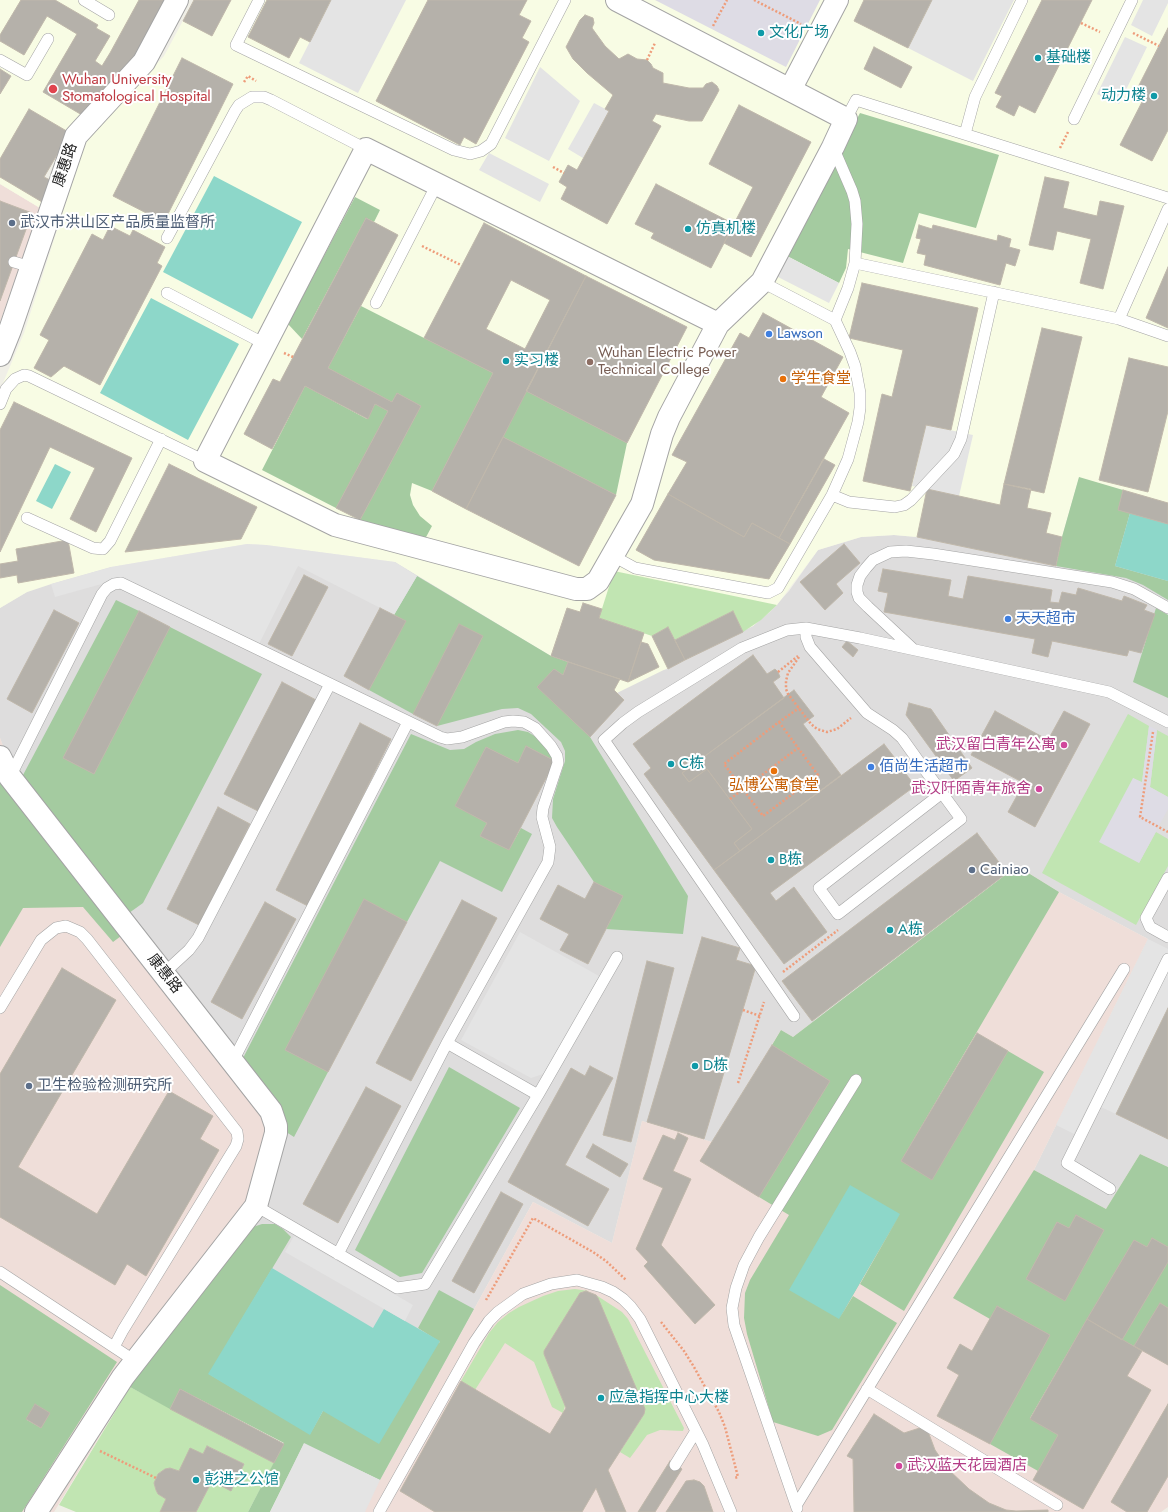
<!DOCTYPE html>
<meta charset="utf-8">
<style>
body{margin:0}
canvas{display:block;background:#f0efe7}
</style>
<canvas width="1168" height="1512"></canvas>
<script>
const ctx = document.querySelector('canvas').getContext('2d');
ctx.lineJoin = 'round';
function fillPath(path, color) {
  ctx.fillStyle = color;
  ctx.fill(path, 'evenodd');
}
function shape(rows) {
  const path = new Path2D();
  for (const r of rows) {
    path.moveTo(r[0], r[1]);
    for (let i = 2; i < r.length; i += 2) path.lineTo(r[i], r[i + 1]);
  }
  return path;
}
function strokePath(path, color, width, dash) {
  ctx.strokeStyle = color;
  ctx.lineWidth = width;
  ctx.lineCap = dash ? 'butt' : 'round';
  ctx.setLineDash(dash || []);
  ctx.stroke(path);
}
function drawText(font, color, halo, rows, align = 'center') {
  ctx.font = font + ' Jost,"Noto Sans SC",sans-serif';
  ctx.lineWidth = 4;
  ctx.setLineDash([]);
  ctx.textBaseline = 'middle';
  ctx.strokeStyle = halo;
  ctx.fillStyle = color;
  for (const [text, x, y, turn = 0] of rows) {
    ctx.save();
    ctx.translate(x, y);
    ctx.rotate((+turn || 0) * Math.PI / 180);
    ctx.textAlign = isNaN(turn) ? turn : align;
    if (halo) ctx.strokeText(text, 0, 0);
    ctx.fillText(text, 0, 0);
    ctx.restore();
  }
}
fillPath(shape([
 [1079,477,1168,503,1168,1167,1140,1154,1106,1209,1034,1170,1148,939,1059,892,1017,866,793,1037,781,1030,712,1142,642,1121,612,1243,533,1202,380,1480,154,1353,271,1097,23,775,3,746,0,738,0,608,27,592,51,584,111,567,395,562,551,656,620,679,668,669,753,626,770,612,789,591,818,550,861,537,894,535,917,537]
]), '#dedddd');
fillPath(shape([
 [0,184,40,208,0,322],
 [0,738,3,746,23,775,271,1097,272,1185,140,1370,54,1512,0,1512],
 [1017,866,1059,892,1148,939,1034,1170,1106,1209,1140,1154,1168,1167,1168,1507,1161,1512,270,1512,380,1480,533,1202,612,1243,642,1121,712,1142,781,1030,793,1037]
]), '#efded9');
fillPath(shape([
 [0,0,165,0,70,133,44,177,54,182,40,208,0,184],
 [194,0,1168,0,1168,503,1079,478,1062,537,1056,566,917,537,894,535,861,537,818,550,777,605,753,626,617,693,614,690,619,679,551,656,395,562,266,545,247,544,111,567,51,584,27,592,0,608,0,390,24,333,86,140,164,56]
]), '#f8fce4');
fillPath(shape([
 [614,571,777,605,761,620,743,632,733,611,675,640,668,627,652,636,599,618],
 [1128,714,1149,726,1142,783,1133,778,1139,863,1156,832,1168,839,1168,866,1136,925,1042,873],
 [1157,730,1168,736,1168,797,1150,787],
 [575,1289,589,1291,582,1292,580,1293,544,1351,544,1354,565,1406,563,1413,552,1407,534,1362,505,1343,475,1390,461,1381,489,1333,498,1322,509,1313,519,1307,543,1296,558,1291],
 [596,1295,622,1312,628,1319,684,1428,683,1431,660,1430,647,1435,630,1458,620,1452,644,1414,645,1409],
 [130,1387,274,1463,248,1512,196,1512,212,1481,231,1490,244,1464,207,1446,203,1454,179,1471,170,1468,165,1469,158,1474,154,1483,156,1490,158,1494,166,1499,160,1512,76,1512,59,1505]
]), '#c1e5b2');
fillPath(shape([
 [860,113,999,155,976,228,919,213,903,263,848,249,846,268,839,283,787,256],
 [355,197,380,210,374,222,366,218,302,339,288,324],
 [361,306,493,373,432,491,412,483,410,495,413,505,420,516,432,526,425,539,360,520,421,406,397,393,392,402,328,368],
 [305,386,367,419,375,404,388,411,336,508,262,470],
 [526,391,627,443,616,495,503,437],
 [1079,477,1123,490,1118,510,1130,513,1115,566,1168,581,1168,600,1143,585,1126,578,1056,566,1062,537],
 [417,576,551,656,568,662,563,675,554,669,538,687,590,737,688,896,683,934,606,929,623,896,594,882,557,827,552,818,553,799,565,761,565,751,561,742,531,714,518,708,502,709,437,726,483,636,413,714,369,690,405,621,394,615],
 [116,600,139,611,63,758,94,774,170,627,262,674,143,903,129,913,23,775],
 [1156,608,1168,615,1168,698,1133,682],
 [518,730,528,732,536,737,543,745,555,761,526,746,518,763,486,747,456,806,487,823,480,836,509,850,521,828,532,834,502,892,440,861,407,922,364,900,285,1050,328,1072,294,1137,283,1130,242,1060,411,734,450,750,464,749,476,742,495,734],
 [0,769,125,933,113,942,83,907,23,908,0,947],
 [1017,866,1059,892,901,1161,932,1179,1008,1051,1044,1072,904,1311,860,1284,900,1214,839,1319,853,1296,897,1323,832,1430,818,1436,773,1422,747,1334,744,1318,745,1293,750,1280,789,1215,759,1197,830,1081,772,1045,781,1030,793,1037],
 [449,1067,520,1108,422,1273,400,1277,355,1250],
 [1140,1154,1168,1167,1168,1247,1152,1238,1147,1247,1134,1240,1087,1319,1030,1418,1058,1435,1038,1471,990,1444,1050,1335,997,1306,990,1319,953,1298,1034,1170,1106,1209],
 [1076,1215,1104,1230,1065,1300,1026,1279,1057,1222,1069,1228],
 [262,1224,275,1224,283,1229,291,1237,209,1374,310,1434,323,1411,440,1342,418,1328,439,1290,474,1309,380,1480,304,1444,270,1512,248,1512,284,1443,180,1389,170,1409,130,1387,140,1370,250,1228],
 [1168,1262,1168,1308,1160,1303,1134,1346,1122,1340],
 [0,1285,117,1362,22,1512,0,1512],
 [50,1413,41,1428,27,1420,27,1419]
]), '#a4cba0');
fillPath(shape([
 [214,176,302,222,252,319,163,272],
 [151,298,239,344,188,440,100,393],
 [55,464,71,472,52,509,36,501],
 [1130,513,1168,524,1168,581,1115,566],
 [850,1185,900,1214,839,1319,789,1290],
 [272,1268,373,1328,384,1309,440,1341,379,1444,323,1411,310,1435,208,1374]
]), '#8dd7c9');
fillPath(shape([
 [331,0,406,0,358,93,299,63],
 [932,0,1014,0,973,81,908,48],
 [1143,0,1168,0,1168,3,1152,36,1131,25],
 [1125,37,1147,47,1119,104,1097,94],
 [540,67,580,101,549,161,505,138],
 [594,103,609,111,583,158,568,149],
 [489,153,549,184,540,202,479,170],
 [787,256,839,283,829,303,776,276],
 [926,425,973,435,959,496,912,486],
 [247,544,266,545,395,562,417,576,394,615,298,566,259,644,123,578,55,597,51,584,111,567],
 [520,932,599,976,546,1073,531,1078,461,1040],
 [1148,939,1168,949,1168,1008,1116,1114,1090,1102,1074,1134,1056,1125],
 [294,1236,413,1305,405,1321,285,1252],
 [304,1443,380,1480,365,1512,270,1512]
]), '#e4e4e4');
fillPath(shape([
 [655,0,820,0,786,67],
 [1149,726,1157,730,1150,787,1168,797,1168,809,1139,863,1099,842,1133,778,1142,782]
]), '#dedce5');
const building = shape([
 [21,0,55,0,98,25,96,28,110,36,95,61,102,66,110,53,139,0,165,0,131,64,82,115,43,92,77,34,47,16,24,55,0,41,0,35,21,0],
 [194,0,231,0,212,36,183,21,194,0],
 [267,0,331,0,310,42,300,37,289,58,248,37,267,0],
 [428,0,527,0,519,15,531,21,522,38,529,42,476,144,464,137,460,145,376,101,428,0],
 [864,0,932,0,908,48,854,21,864,0],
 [1042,0,1092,0,1035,113,1019,105,1014,116,996,107,1002,96,995,93,1042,0],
 [585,15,593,18,594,23,592,28,605,46,619,59,628,54,637,59,647,60,651,64,653,68,663,73,663,83,689,88,703,88,706,84,712,82,717,86,719,90,717,94,702,121,689,121,656,114,652,121,661,126,607,224,561,199,567,187,559,182,568,165,577,170,609,111,605,109,613,95,587,73,573,59,566,47,580,20,585,15],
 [1168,28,1168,130,1152,161,1120,145,1144,98,1135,93,1168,28],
 [874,47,912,67,901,88,864,69,874,47],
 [182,58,233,84,164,222,113,196,182,58],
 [0,69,11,76,0,94,0,69],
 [739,105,811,142,751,257,724,243,753,187,709,164,739,105],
 [29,109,70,133,44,177,54,182,42,202,0,177,0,159,29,109],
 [1045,177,1069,182,1063,208,1097,216,1100,201,1124,206,1103,289,1080,283,1091,239,1057,231,1053,250,1029,245,1045,177],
 [656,184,734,224,711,268,651,238,654,233,635,224,656,184],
 [0,201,32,213,0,301,0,201],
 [366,218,398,235,328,368,392,402,397,393,421,406,360,520,336,508,388,411,375,404,368,419,305,386,272,449,244,434,273,379,280,382,366,218],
 [484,223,586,276,466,509,432,491,493,373,424,338,484,223],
 [511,280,550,300,525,349,486,329,511,280],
 [919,225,932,229,933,225,997,241,998,235,1011,239,1009,247,1020,250,1015,266,1006,263,1000,285,924,265,926,255,917,253,921,239,916,238,919,225],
 [110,226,130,236,133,230,165,247,157,263,162,266,100,385,64,366,51,377,34,368,49,340,40,335,92,234,103,240,110,226],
 [1168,267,1168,328,1146,318,1168,267],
 [586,276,687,327,627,443,526,391,586,276],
 [862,283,978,308,951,430,926,425,910,491,863,481,882,394,892,397,903,350,849,338,862,283],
 [763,313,843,357,821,397,849,413,779,538,752,523,744,537,668,494,687,462,672,455,740,333,749,338,763,313],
 [1042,328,1082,337,1044,493,1004,484,1042,328],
 [1129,358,1168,367,1168,411,1148,492,1099,480,1129,358],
 [14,402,132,458,96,532,70,519,95,468,50,447,0,552,0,430,14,402],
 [503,437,616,495,579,566,466,509,503,437],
 [824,459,835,465,790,544,779,538,824,459],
 [169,464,257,507,241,539,125,552,169,464],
 [1004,484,1031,489,1027,508,1051,513,1046,533,1062,537,1056,566,917,537,927,489,1000,505,1004,484],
 [1123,490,1168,503,1168,524,1118,510,1123,490],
 [668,494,744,537,752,523,790,544,769,579,654,560,636,550,668,494],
 [68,540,74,573,18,583,17,575,0,578,0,564,18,561,16,549,68,540],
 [844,544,860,563,836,584,843,593,825,610,800,582,844,544],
 [883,569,951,580,948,596,963,599,968,576,1052,590,1050,602,1059,603,1062,592,1076,595,1078,588,1122,601,1124,596,1147,605,1144,610,1155,614,1141,653,1129,650,1127,656,1052,641,1048,657,1032,653,1035,639,884,612,888,593,878,591,883,569],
 [304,575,328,587,292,656,268,644,304,575],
 [583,603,602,609,599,618,644,633,628,682,551,656,567,608,580,612,583,603],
 [380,608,406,621,369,690,344,676,380,608],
 [54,610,79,623,32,713,7,699,54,610],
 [139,611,170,627,94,774,63,758,139,611],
 [733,611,743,632,685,660,675,640,733,611],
 [459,624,483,636,437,726,413,714,459,624],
 [668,627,685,660,668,669,652,636,668,627],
 [847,641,858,650,853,657,842,647,847,641],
 [641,642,648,644,659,667,628,682,641,642],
 [753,655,767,674,775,669,778,672,780,677,773,682,784,698,682,773,689,782,707,769,752,829,734,843,740,851,714,870,644,774,651,768,633,744,753,655],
 [568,662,620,679,614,690,624,700,590,737,537,687,554,669,563,675,568,662],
 [282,682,316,700,258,811,224,794,282,682],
 [794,690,814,716,803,724,841,775,740,851,734,843,752,829,707,769,689,782,682,773,794,690],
 [909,703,931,709,972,768,954,781,906,715,909,703],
 [995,711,1048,740,1064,711,1090,724,1035,827,1008,812,1024,783,971,755,995,711],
 [360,723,391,739,308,906,276,890,360,723],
 [884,744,901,766,908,761,913,769,906,774,915,786,770,893,776,901,794,887,827,932,784,964,714,870,884,744],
 [526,746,555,761,509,850,480,836,487,823,455,806,486,747,518,763,526,746],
 [218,807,250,824,199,925,167,909,218,807],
 [977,833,1007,873,812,1021,782,981,977,833],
 [594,882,623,896,588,964,560,950,569,934,540,919,558,885,585,899,594,882],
 [364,899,407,922,328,1072,285,1050,364,899],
 [462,900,497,918,411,1081,376,1063,462,900],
 [265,902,296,919,242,1019,211,1002,265,902],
 [702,937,740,948,736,960,756,966,704,1139,647,1122,702,937],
 [647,961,674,968,631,1142,603,1135,647,961],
 [62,968,116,1000,18,1167,97,1214,169,1091,213,1116,200,1139,219,1150,146,1276,127,1264,115,1285,0,1217,0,1074,62,968],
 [1168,1008,1168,1139,1116,1114,1168,1008],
 [977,1033,1008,1051,932,1180,901,1161,977,1033],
 [772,1045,830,1081,759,1197,700,1161,772,1045],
 [590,1066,613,1078,565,1165,609,1189,588,1226,508,1182,571,1068,585,1076,590,1066],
 [366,1087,401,1106,338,1223,303,1204,366,1087],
 [678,1133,688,1138,673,1171,691,1179,661,1245,715,1305,695,1324,644,1266,648,1262,636,1249,663,1188,643,1179,663,1135,675,1140,678,1133],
 [593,1144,628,1164,620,1177,586,1157,593,1144],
 [501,1192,523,1204,474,1293,452,1281,501,1192],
 [1076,1215,1104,1230,1065,1301,1026,1279,1057,1222,1069,1228,1076,1215],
 [1152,1238,1168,1247,1168,1262,1122,1340,1087,1319,1134,1240,1147,1247,1152,1238],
 [586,1291,596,1295,598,1298,645,1409,644,1414,608,1470,626,1512,606,1512,596,1488,582,1512,435,1512,400,1491,461,1381,550,1434,566,1408,544,1354,544,1351,580,1293,586,1291],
 [1160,1303,1168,1308,1168,1365,1134,1346,1160,1303],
 [997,1306,1050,1335,990,1444,937,1416,959,1375,947,1368,960,1344,972,1351,997,1306],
 [1087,1319,1142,1351,1127,1376,1151,1390,1083,1509,1033,1480,1058,1435,1030,1419,1087,1319],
 [180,1389,284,1444,274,1463,170,1409,180,1389],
 [35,1404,50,1413,41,1428,26,1419,35,1404],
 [1168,1404,1168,1476,1147,1512,1127,1512,1111,1502,1168,1404],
 [874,1414,904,1433,926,1426,935,1450,949,1470,969,1489,989,1503,1006,1510,1016,1511,1048,1510,1048,1512,854,1512,853,1459,847,1456,874,1414],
 [207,1446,244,1464,231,1491,212,1481,196,1512,160,1512,166,1499,158,1494,156,1490,154,1483,158,1474,165,1469,170,1468,179,1471,190,1448,203,1454,207,1446],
 [670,1461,682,1469,655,1512,638,1512,670,1461],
 [694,1480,700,1482,704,1486,713,1512,666,1512,686,1481,694,1480]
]);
fillPath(building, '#b5b1aa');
strokePath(building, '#c0b8ab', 1);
const service = shape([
 [84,0,109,15],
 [259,0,236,45,454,150,470,154,481,151,491,144,565,0],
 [0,60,27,75,48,39],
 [846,119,856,100,1168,198],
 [1074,119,1132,0],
 [965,134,975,97,1022,0],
 [833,147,852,191,855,201,857,224,855,263,848,288,835,320],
 [167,238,235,111,239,105,252,97,264,97,271,100,366,149],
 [14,262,31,267],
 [855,263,1119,319,1168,336],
 [167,293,265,344],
 [376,303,437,184],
 [1119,319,1168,209],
 [0,404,6,389,15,379,24,375,29,376,205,461],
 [832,495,849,502,895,507,904,505,911,500,954,454,961,439,994,292],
 [27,518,93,548,103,549,110,541,161,439],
 [613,556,635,568,768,593,778,588,832,495,848,459,858,422,860,408,860,393,855,366,850,352,835,320,762,282],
 [806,628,806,637,810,647,867,713,893,730,902,738,917,759,942,793,961,819,838,914,819,888,942,793],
 [913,649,868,607,859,598,857,592,857,585,860,576,866,568,873,560,890,552,906,551,933,554,1112,582,1134,589,1168,608],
 [10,777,102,594,107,588,114,584,121,583,440,737,447,739,462,737,504,722,513,721,524,722,535,728,551,746,557,756,558,763,543,808,542,817,550,847,548,862,447,1043,338,1254],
 [1168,878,1146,918,1150,927,1168,937],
 [164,973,189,950,198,938,330,684],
 [0,1008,41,940,56,928,66,926,80,932,87,939,237,1132,238,1139,236,1146,123,1330,114,1347],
 [794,1016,604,740,623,723,638,712,742,648,787,630,806,628,860,638,1109,692,1168,722],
 [447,1043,538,1095,617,957],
 [233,1061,408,722],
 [1110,1189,1067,1163,1168,959],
 [256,1206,397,1288,425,1284,538,1095],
 [0,1272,135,1361],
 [867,1389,1057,1505],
 [675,1465,696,1431],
 [797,1504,1124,969],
 [797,1508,734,1325,732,1308,736,1288,744,1265,759,1237,856,1080],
 [379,1512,474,1343,489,1321,498,1312,523,1294,551,1284,577,1280,602,1287,613,1292,623,1299,631,1307,640,1319,703,1445,731,1512]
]);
const minor = shape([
 [617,0,846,119,833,147,762,282,718,324,669,417,662,434,642,504,598,581,587,589,576,589,335,525,205,461,366,149,718,324],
 [790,90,837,0],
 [0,355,10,330,76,136,144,62,177,0],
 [0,757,10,777,271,1111,276,1126,276,1133,256,1206,123,1377,36,1512]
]);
strokePath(service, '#a4a4a4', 12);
strokePath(minor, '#a4a4a4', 24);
strokePath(shape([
 [754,0,801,24],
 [1081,23,1100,32],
 [713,26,727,0],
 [1133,33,1159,46],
 [647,60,655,43],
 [244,82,248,76,256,81],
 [1060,148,1068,132],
 [553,167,564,173],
 [422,246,461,265],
 [284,353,293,357],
 [799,657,788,673,786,681,786,689,788,694,811,724,817,729,827,732,837,729,851,718],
 [778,672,798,656],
 [779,722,818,775,763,816,724,764,779,722,799,708],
 [1153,732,1140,817,1168,832],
 [730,799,798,748],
 [783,972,838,930],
 [743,1010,760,1016],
 [738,1083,764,1002],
 [486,1300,533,1218,593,1252,606,1261,626,1280],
 [661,1322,684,1351,694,1367,719,1412,725,1427,738,1477,734,1478],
 [100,1451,156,1478]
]), '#ee9c7a', 2.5, [2, 2]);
strokePath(service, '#fff', 11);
strokePath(minor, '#fff', 22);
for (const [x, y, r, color] of [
 [761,33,4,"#0f9aa8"],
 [1038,58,4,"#0f9aa8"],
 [53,89,5,"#e0444e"],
 [1154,96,4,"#0f9aa8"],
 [12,223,4,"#5c6f8a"],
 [688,229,4,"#0f9aa8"],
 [769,334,4,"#3f7fe0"],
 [506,361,4,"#0f9aa8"],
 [590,362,4,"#8d6e63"],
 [783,379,4,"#e8710a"],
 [1008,619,4,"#3f7fe0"],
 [1064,745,4,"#d1479c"],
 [671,764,4,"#0f9aa8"],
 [871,767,4,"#3f7fe0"],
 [774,771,4,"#e8710a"],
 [1039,789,4,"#d1479c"],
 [771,860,4,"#0f9aa8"],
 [972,870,4,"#5c6f8a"],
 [890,930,4,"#0f9aa8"],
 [695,1066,4,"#0f9aa8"],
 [29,1086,4,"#5c6f8a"],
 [601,1398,4,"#0f9aa8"],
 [899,1466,4,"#d1479c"],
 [196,1480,4,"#0f9aa8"]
]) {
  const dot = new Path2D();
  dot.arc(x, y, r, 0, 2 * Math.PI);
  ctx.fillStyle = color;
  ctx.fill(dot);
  strokePath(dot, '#fff', 1.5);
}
drawText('15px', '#0d838f', '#fff', [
 ["文化广场",769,33],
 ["基础楼",1046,58],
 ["动力楼",1146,96,"right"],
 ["仿真机楼",696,229],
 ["实习楼",514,361],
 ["C栋",679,764],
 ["B栋",779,860],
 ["A栋",898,930],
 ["D栋",703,1066],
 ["应急指挥中心大楼",609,1398],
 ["彭进之公馆",204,1480]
], 'left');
drawText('15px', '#be3a42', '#fff', [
 ["Wuhan University",62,80],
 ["Stomatological Hospital",62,97]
], 'left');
drawText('15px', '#202020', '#fff', [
 ["康惠路",66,165,-71],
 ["康惠路",164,974,52]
]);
drawText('15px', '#4e5e75', '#fff', [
 ["武汉市洪山区产品质量监督所",20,223],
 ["Cainiao",980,870],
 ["卫生检验检测研究所",37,1086]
], 'left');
drawText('15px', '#366cbe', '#fff', [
 ["Lawson",777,334],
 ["天天超市",1016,619],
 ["佰尚生活超市",879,767]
], 'left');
drawText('15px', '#785e54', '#fff', [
 ["Wuhan Electric Power",598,353],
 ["Technical College",598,370]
], 'left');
drawText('15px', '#c56008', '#fff', [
 ["学生食堂",791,379],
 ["弘博公寓食堂",774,786,"center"]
], 'left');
drawText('15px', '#b23c85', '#fff', [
 ["武汉留白青年公寓",1056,745],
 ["武汉阡陌青年旅舍",1031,789],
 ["武汉蓝天花园酒店",907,1466,"left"]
], 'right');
</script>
